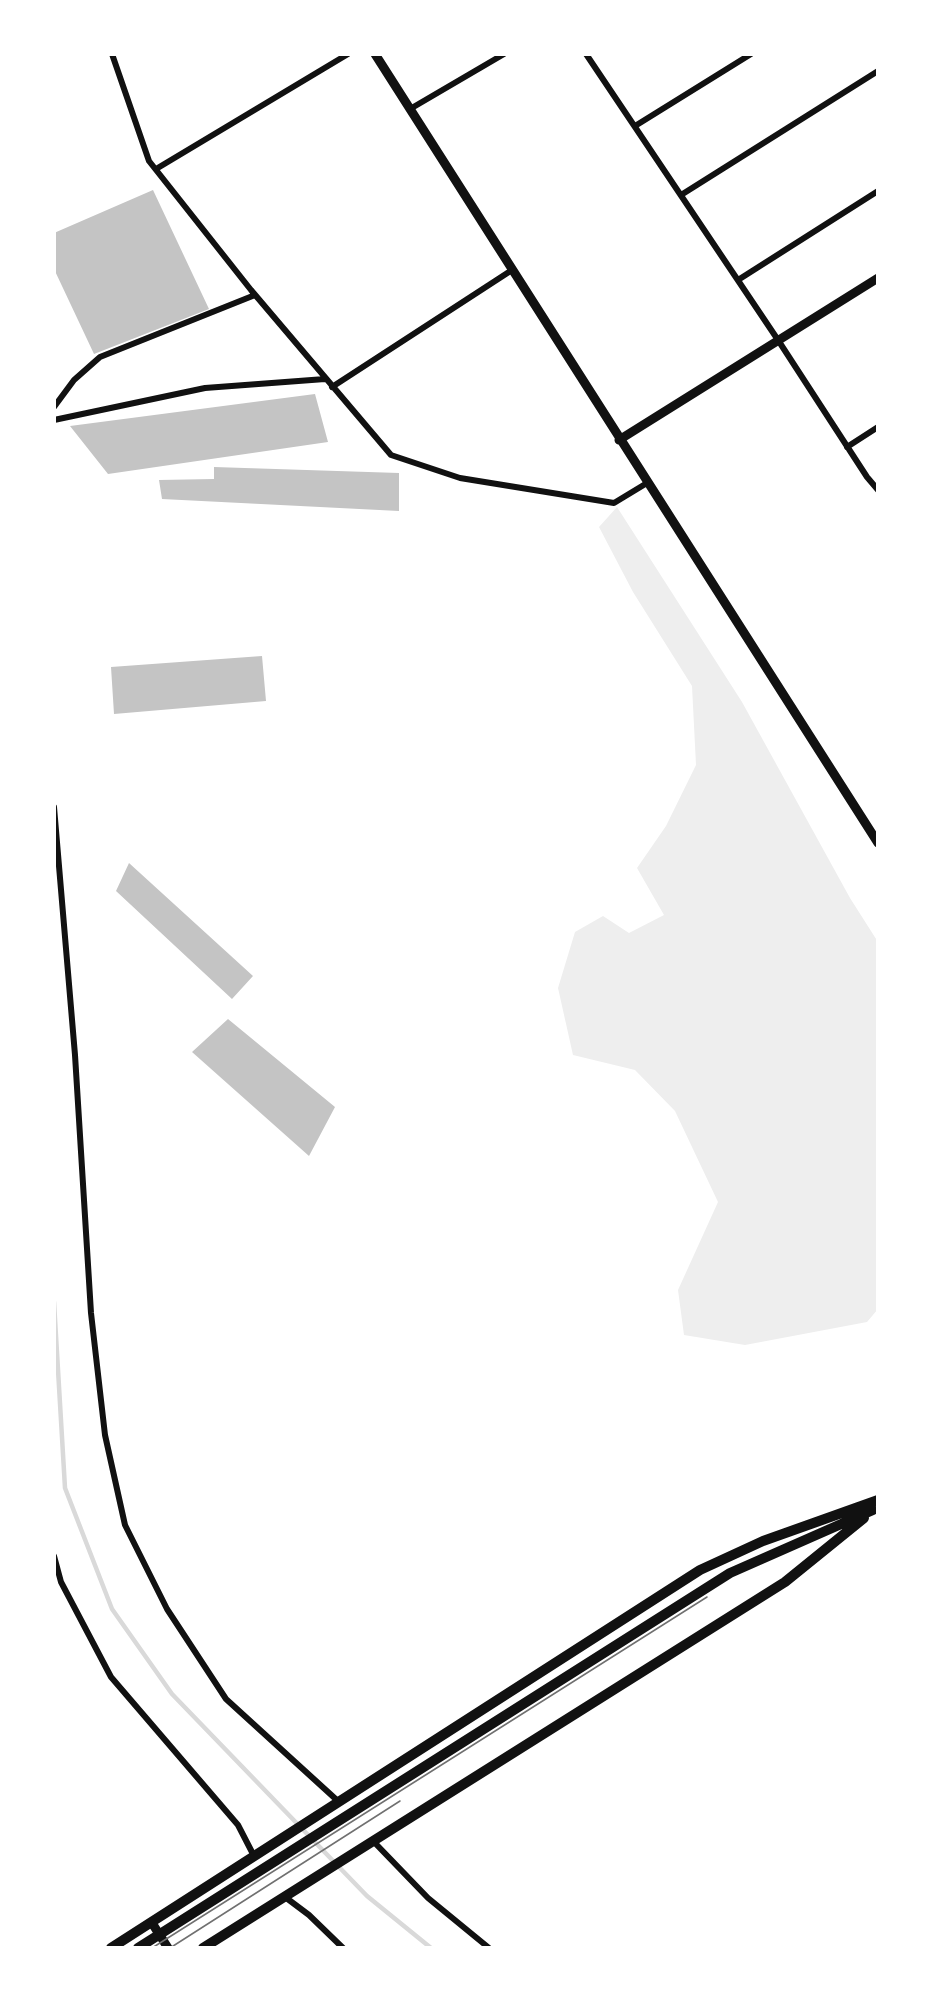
<!DOCTYPE html>
<style>
body{margin:0}
#map{position:relative;width:932px;height:2002px;overflow:hidden;background:#fff;font-family:"Archivo Narrow",sans-serif}
canvas{display:block}
.frame{position:absolute;inset:0;border:56px solid #fff;pointer-events:none}
</style>
<div id="map">
<canvas width="932" height="2002"></canvas>
<div class="frame"></div>
</div>
<script>
const ctx = document.querySelector('canvas').getContext('2d');
ctx.lineJoin = 'round';
function fillPath(path, color) {
  ctx.fillStyle = color;
  ctx.fill(path, 'evenodd');
}
function shape(rows) {
  const path = new Path2D();
  for (const r of rows) {
    path.moveTo(r[0], r[1]);
    for (let i = 2; i < r.length; i += 2) path.lineTo(r[i], r[i + 1]);
  }
  return path;
}
function strokePath(path, color, width, dash) {
  ctx.strokeStyle = color;
  ctx.lineWidth = width;
  ctx.lineCap = dash ? 'butt' : 'round';
  ctx.setLineDash(dash || []);
  ctx.stroke(path);
}
fillPath(shape([
 [617,507,742,702,850,898,878,942,878,1309,867,1322,745,1345,684,1335,678,1290,718,1202,675,1111,635,1070,573,1055,558,988,575,932,603,916,629,933,664,915,637,868,666,826,696,765,692,686,633,592,599,527]
]), '#eee');
strokePath(shape([
 [54,1302,65,1488,112,1609,172,1694,367,1896,431,1948]
]), '#d9d9d9', 4.5);
fillPath(shape([
 [153,190,209,309,94,354,54,269,54,233],
 [315,394,328,442,108,474,70,426],
 [214,467,399,473,399,511,162,499,159,480,214,479],
 [262,656,266,701,114,714,111,667],
 [129,863,253,976,232,999,116,891],
 [228,1019,335,1107,309,1156,192,1052]
]), '#c4c4c4');
strokePath(shape([
 [112,54,149,161,251,290,391,455,460,478,614,503,647,483],
 [586,54,778,340,867,477,878,490],
 [410,109,504,54],
 [635,126,751,54],
 [156,169,348,54],
 [681,195,878,71],
 [738,280,878,191],
 [332,387,512,270],
 [54,407,74,380,100,357,255,295],
 [54,420,205,388,325,379],
 [847,447,878,427],
 [54,807,75,1055,91,1313,105,1435,125,1525,167,1609,226,1699,339,1802],
 [54,1556,61,1582,111,1677,238,1825,254,1856],
 [374,1842,428,1898,489,1948],
 [285,1897,309,1915,343,1948]
]), '#111', 6);
strokePath(shape([
 [375,54,878,843],
 [619,440,878,278],
 [152,1923,168,1948]
]), '#111', 9);
strokePath(shape([
 [111,1948,700,1570,763,1541,878,1500],
 [138,1948,730,1573,873,1510],
 [203,1948,785,1582,864,1518]
]), '#111', 10);
strokePath(shape([
 [152,1948,707,1597],
 [170,1948,400,1801]
]), '#707070', 1.5);
</script>
